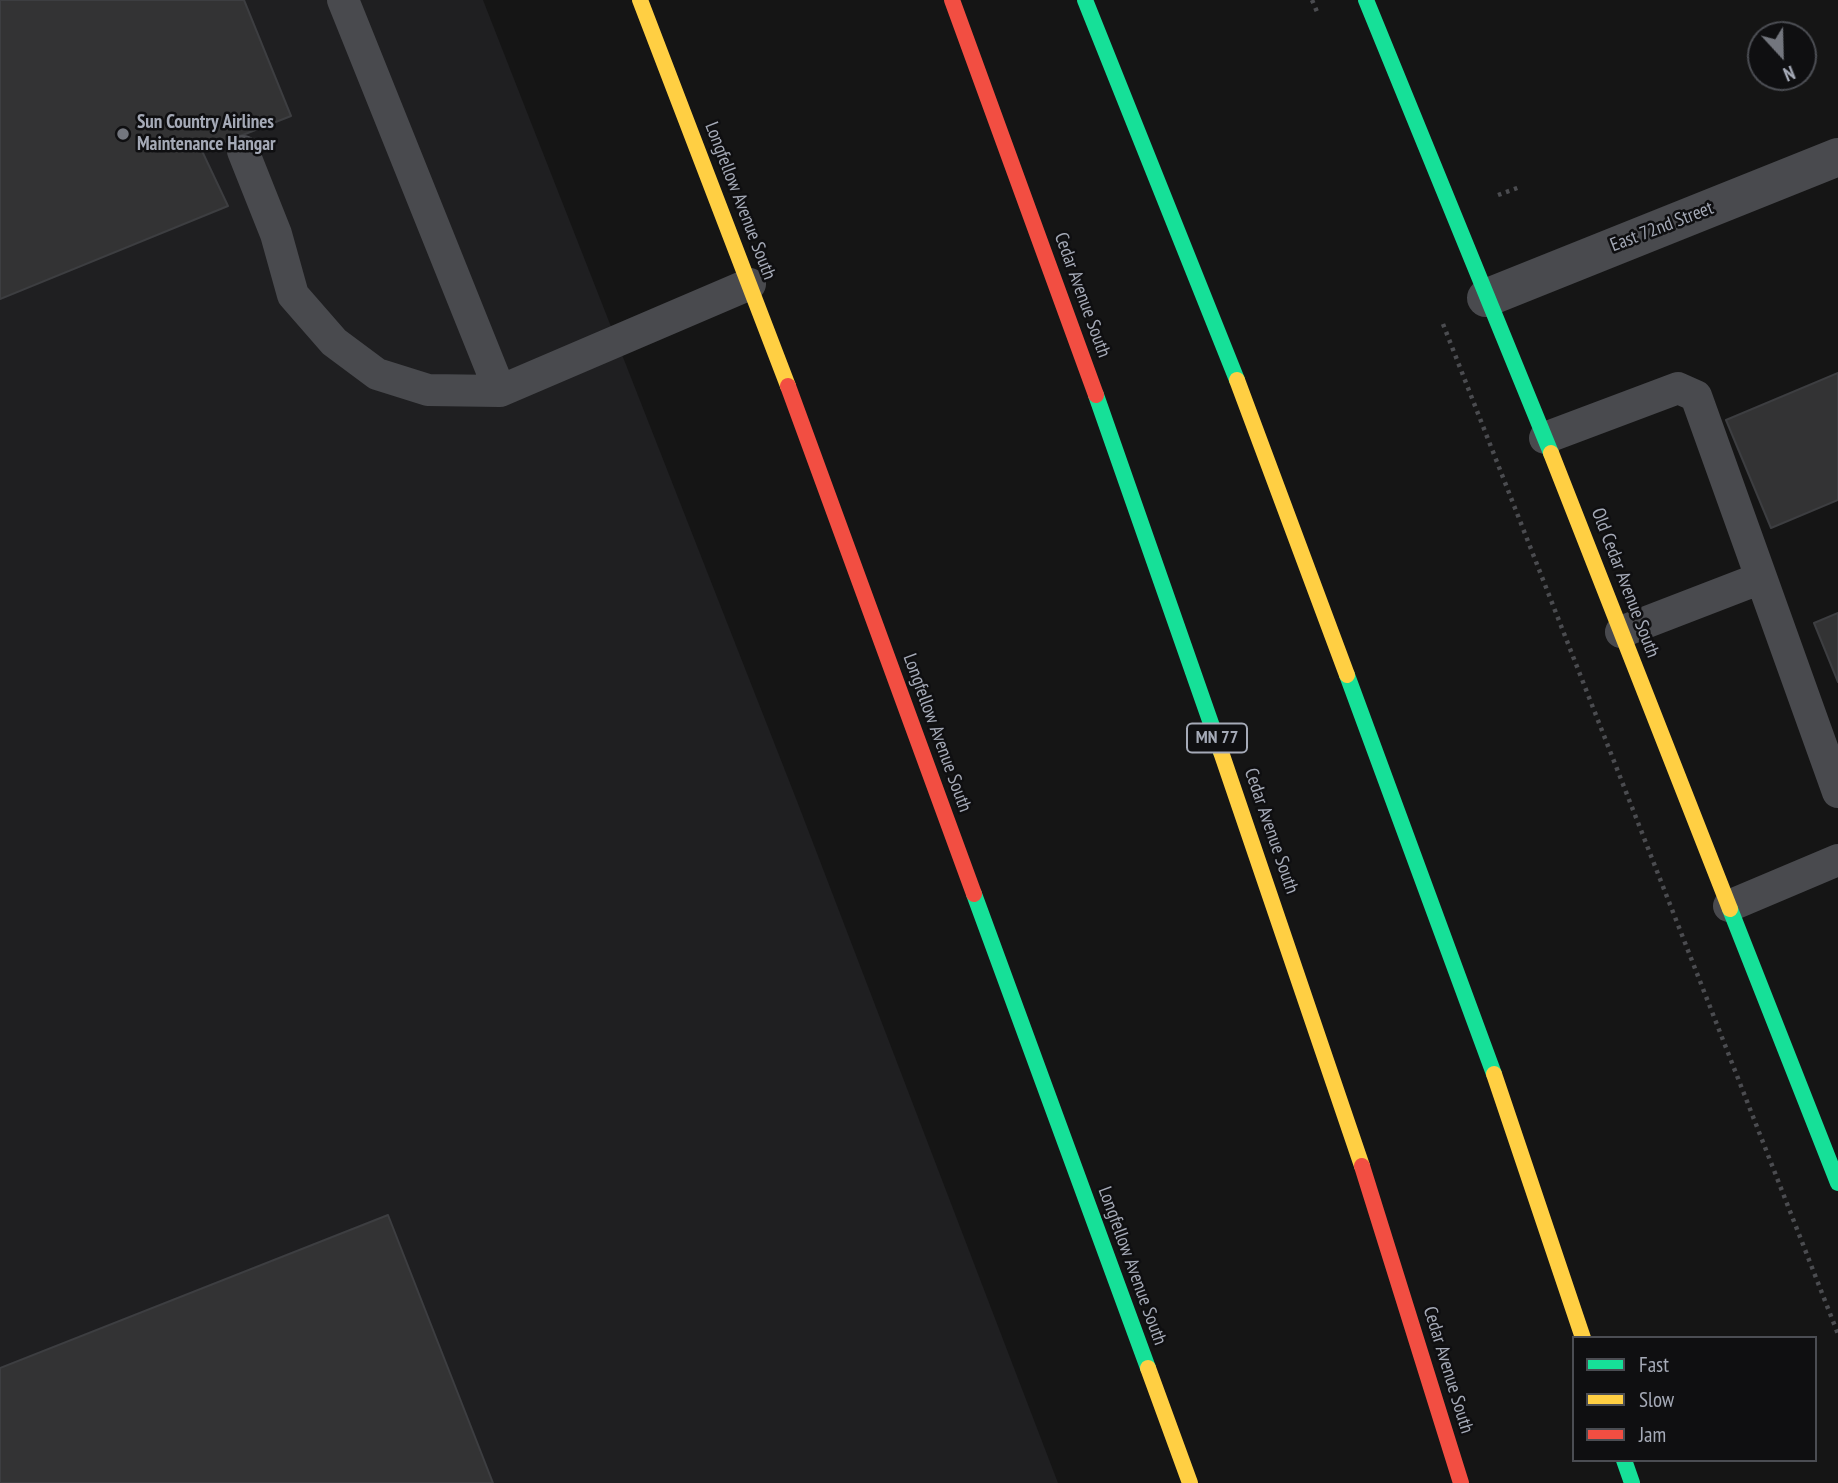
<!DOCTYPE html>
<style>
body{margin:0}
#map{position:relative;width:1838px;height:1483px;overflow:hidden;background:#151515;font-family:"PT Sans Narrow",sans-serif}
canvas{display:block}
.legend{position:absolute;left:1572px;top:1336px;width:245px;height:126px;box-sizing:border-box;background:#0f0f11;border:2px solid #4b4d53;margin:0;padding:9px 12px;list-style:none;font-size:21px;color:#a5aab7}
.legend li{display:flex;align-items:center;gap:14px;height:35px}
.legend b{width:35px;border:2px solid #4b4d53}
.north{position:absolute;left:1747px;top:21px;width:70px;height:70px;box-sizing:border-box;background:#0f0f11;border:2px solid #4b4d53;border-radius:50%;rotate:158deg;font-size:19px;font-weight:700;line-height:28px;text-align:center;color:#a5aab7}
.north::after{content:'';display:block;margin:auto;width:24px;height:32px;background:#73767e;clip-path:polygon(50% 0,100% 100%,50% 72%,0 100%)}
</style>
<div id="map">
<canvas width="1838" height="1483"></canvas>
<ul class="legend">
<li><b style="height:9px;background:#16e098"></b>Fast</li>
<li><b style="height:9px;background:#ffcf43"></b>Slow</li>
<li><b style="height:9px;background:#f24e42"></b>Jam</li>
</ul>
<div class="north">N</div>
</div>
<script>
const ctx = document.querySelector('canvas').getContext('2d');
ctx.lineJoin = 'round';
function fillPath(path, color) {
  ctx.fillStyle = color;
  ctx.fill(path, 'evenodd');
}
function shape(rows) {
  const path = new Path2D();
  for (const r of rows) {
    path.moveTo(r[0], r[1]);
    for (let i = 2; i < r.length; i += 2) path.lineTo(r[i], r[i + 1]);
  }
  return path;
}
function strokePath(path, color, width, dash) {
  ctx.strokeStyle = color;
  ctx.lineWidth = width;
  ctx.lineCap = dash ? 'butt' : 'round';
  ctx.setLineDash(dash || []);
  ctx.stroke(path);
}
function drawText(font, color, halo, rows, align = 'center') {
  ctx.font = font + ' "PT Sans Narrow",sans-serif';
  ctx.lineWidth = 5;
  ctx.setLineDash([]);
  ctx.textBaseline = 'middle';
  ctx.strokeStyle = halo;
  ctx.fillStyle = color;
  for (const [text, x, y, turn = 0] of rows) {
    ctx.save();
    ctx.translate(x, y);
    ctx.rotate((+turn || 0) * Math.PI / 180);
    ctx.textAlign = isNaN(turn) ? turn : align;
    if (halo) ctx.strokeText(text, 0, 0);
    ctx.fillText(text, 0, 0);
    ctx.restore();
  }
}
fillPath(shape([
 [0,0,483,0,797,801,1058,1483,0,1483]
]), '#1f1f21');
const building = shape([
 [0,0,244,0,291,116,202,151,228,206,0,299,0,0],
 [1838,373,1838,500,1771,528,1726,420,1838,373],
 [1838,613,1838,682,1814,623,1838,613],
 [388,1215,493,1483,0,1483,0,1368,388,1215]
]);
fillPath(building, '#333334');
strokePath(building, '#3d3e41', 2);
strokePath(shape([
 [1312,0,1318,14],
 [1498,195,1520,187],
 [1443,324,1838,1334]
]), '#4b4c50', 4.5, [3.5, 5]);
strokePath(shape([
 [343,0,500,391],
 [243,151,276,234,293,295,334,342,377,374,428,390,500,391,750,284],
 [1545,438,1678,388,1696,396,1838,792],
 [1621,632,1761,578],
 [1729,906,1838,860]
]), '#494a4e', 32);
strokePath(shape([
 [1486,298,1838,157]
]), '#494a4e', 38);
strokePath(shape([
 [1085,0,1237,380],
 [1366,0,1551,453],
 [1096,395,1221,752],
 [1347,675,1494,1074],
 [974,894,1148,1368],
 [1730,909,1838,1183],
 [1624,1460,1632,1483]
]), '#16e098', 16);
strokePath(shape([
 [640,0,788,386],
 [1237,380,1347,675],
 [1551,453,1730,909],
 [1221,752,1362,1166],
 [1494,1074,1583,1338],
 [1148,1368,1190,1483]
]), '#ffcf43', 16);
strokePath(shape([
 [952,0,1096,395],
 [788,386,974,894],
 [1362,1166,1461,1483]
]), '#f24e42', 16);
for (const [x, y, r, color] of [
 [123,134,7,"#73767e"]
]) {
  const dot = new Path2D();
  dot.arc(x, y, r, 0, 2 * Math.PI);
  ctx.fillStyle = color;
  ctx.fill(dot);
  strokePath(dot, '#0f0f11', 2.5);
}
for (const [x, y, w] of [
 [1217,738,60]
]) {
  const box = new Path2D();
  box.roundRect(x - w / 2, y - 14.5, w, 29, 5);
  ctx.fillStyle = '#0f0f11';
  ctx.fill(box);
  strokePath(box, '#a5aab7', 2);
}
drawText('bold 18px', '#a5aab7', null, [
 ["MN 77",1217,738]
]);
drawText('bold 19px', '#a5aab7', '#0f0f11', [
 ["Sun Country Airlines",137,123],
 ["Maintenance Hangar",137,145]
], 'left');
drawText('19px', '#a5aab7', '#0f0f11', [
 ["Longfellow Avenue South",740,201,69],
 ["East 72nd Street",1662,227,-21],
 ["Cedar Avenue South",1082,295,70],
 ["Old Cedar Avenue South",1625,583,69],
 ["Longfellow Avenue South",937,733,70],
 ["Cedar Avenue South",1271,831,71],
 ["Longfellow Avenue South",1132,1266,70],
 ["Cedar Avenue South",1448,1370,73]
]);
</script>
